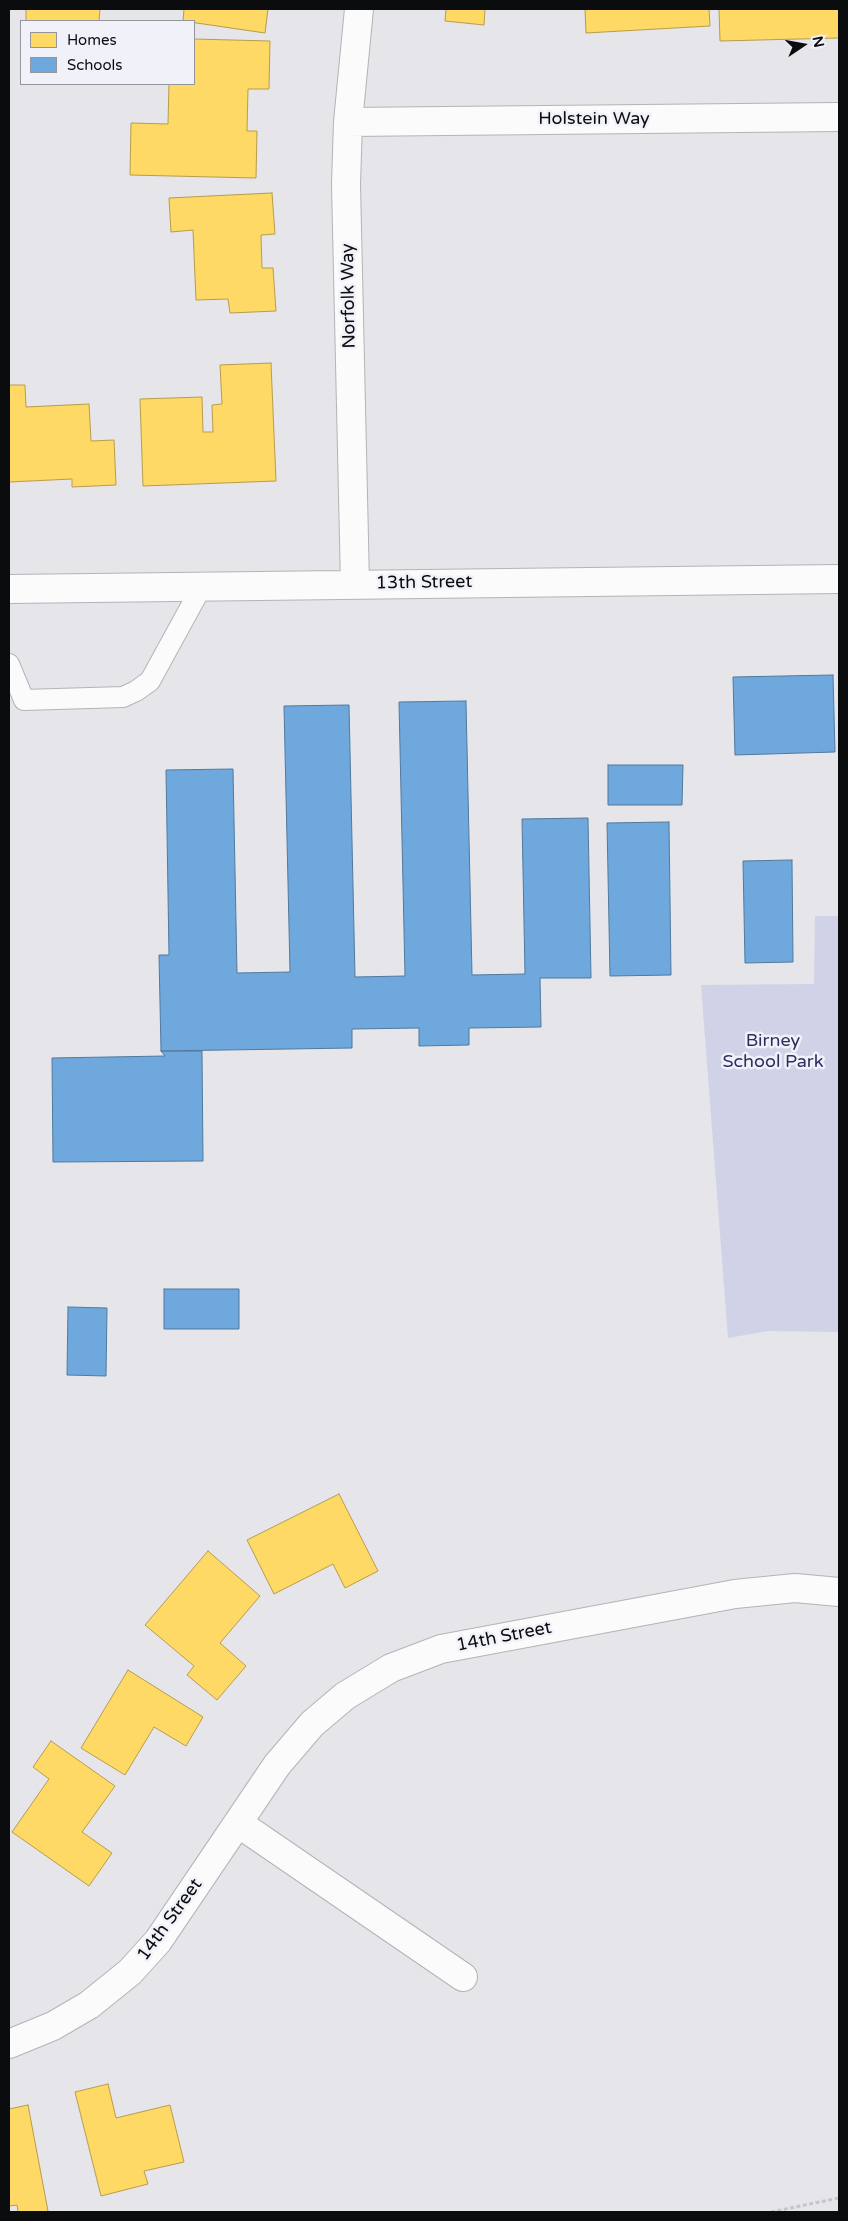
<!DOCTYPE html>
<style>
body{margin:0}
#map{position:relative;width:848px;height:2221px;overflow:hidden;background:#e5e5ea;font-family:"Varela Round",sans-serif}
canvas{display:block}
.frame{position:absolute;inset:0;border:10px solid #0b0c0e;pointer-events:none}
.legend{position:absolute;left:20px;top:20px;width:175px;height:65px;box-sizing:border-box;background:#f1f2f9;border:1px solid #95969b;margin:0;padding:6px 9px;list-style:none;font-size:15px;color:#0b0c0e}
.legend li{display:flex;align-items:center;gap:10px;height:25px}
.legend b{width:25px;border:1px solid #95969b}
.north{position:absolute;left:778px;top:20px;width:50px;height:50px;-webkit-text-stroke:4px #f1f2f9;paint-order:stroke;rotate:78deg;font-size:14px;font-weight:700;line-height:20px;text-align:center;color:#0b0c0e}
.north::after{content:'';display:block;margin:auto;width:18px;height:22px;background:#0b0c0e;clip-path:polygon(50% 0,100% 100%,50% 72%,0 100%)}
</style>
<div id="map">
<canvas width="848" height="2221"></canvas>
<div class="frame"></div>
<ul class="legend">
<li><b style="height:14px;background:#ffd966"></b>Homes</li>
<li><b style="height:14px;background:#6fa8dc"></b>Schools</li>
</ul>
<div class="north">N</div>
</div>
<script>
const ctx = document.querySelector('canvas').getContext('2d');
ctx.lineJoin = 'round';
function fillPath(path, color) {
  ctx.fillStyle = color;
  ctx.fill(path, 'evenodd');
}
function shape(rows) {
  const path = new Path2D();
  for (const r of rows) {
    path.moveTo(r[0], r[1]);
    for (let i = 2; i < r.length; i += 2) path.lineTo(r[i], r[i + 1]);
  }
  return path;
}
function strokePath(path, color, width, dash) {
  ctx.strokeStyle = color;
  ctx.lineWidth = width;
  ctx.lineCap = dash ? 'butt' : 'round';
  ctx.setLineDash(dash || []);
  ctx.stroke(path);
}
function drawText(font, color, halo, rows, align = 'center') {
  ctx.font = font + ' "Varela Round",sans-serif';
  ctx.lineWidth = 5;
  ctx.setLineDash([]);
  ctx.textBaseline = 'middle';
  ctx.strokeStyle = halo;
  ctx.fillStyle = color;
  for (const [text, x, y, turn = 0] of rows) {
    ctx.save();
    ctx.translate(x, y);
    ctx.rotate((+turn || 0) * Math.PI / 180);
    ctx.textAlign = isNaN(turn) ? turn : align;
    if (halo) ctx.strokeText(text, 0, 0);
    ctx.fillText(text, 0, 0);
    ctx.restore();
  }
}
fillPath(shape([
 [815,916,839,916,839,1332,768,1331,728,1338,701,985,814,984]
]), '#d0d2e8');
const homes = shape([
 [26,9,100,9,99,21,26,21,26,9],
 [184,9,268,9,265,33,183,21,184,9],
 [446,9,485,9,484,25,445,21,446,9],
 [585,9,709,9,710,26,586,33,585,9],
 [719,9,839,9,839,38,720,41,719,9],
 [194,39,270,41,269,89,248,89,247,131,257,131,256,178,130,175,131,123,168,124,169,84,194,84,194,39],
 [272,193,275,234,261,235,262,268,273,268,276,311,230,313,228,299,196,300,193,230,171,232,169,198,272,193],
 [271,363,276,481,143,486,140,399,202,397,203,432,213,432,212,405,222,404,220,365,271,363],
 [9,385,25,385,26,407,89,404,91,441,114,440,116,485,72,487,72,479,9,482,9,385],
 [339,1494,378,1571,345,1588,333,1564,274,1594,247,1540,339,1494],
 [208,1551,260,1596,220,1643,246,1666,217,1700,187,1675,194,1666,145,1625,208,1551],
 [128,1670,203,1717,186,1746,154,1727,125,1775,81,1748,128,1670],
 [51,1741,115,1786,82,1832,112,1853,89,1886,12,1832,49,1779,33,1767,51,1741],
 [108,2084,116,2118,170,2105,184,2162,144,2171,148,2184,101,2196,75,2092,108,2084],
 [28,2105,48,2211,43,2212,18,2212,17,2205,9,2206,9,2109,28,2105]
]);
fillPath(homes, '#ffd966');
strokePath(homes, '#b69c4c', 1);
const schools = shape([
 [833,675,835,752,735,755,733,677,833,675],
 [466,701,472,975,525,974,522,819,588,818,591,978,540,978,541,1027,469,1028,469,1045,419,1046,419,1028,352,1029,352,1048,161,1051,159,955,169,955,166,770,233,769,237,973,290,972,284,706,349,705,355,977,405,976,399,702,466,701],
 [608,765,683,765,682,805,608,805,608,765],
 [669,822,671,975,610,976,607,823,669,822],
 [792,860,793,962,745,963,743,861,792,860],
 [161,1051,202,1051,203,1161,53,1162,52,1058,165,1056,161,1051],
 [164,1289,239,1289,239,1329,164,1329,164,1289],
 [68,1307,107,1308,106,1376,67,1375,68,1307]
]);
fillPath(schools, '#6fa8dc');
strokePath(schools, '#51799e', 1);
const service = shape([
 [9,664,24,700,123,697,136,691,150,681,202,586]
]);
const minor = shape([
 [348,122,839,117],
 [355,584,346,184,348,122,359,9],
 [9,589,839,579],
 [238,1823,463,1977],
 [9,2044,53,2026,89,2005,130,1972,158,1941,277,1765,312,1724,345,1696,391,1668,441,1649,735,1594,795,1588,839,1592]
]);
strokePath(service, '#b4b4b7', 22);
strokePath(minor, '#b4b4b7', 30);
strokePath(shape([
 [771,2212,839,2198]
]), '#c6c6c8', 3, [4, 2.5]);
strokePath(service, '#fbfbfc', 20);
strokePath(minor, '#fbfbfc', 28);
drawText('18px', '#0b0c0e', '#f1f2f9', [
 ["Holstein Way",594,119],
 ["Norfolk Way",349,296,-91],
 ["13th Street",424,583,-1],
 ["14th Street",504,1637,-11],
 ["14th Street",170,1920,-54]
]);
drawText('18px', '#2e2e60', '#f1f2f9', [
 ["Birney",773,1041],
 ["School Park",773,1062]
]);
</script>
